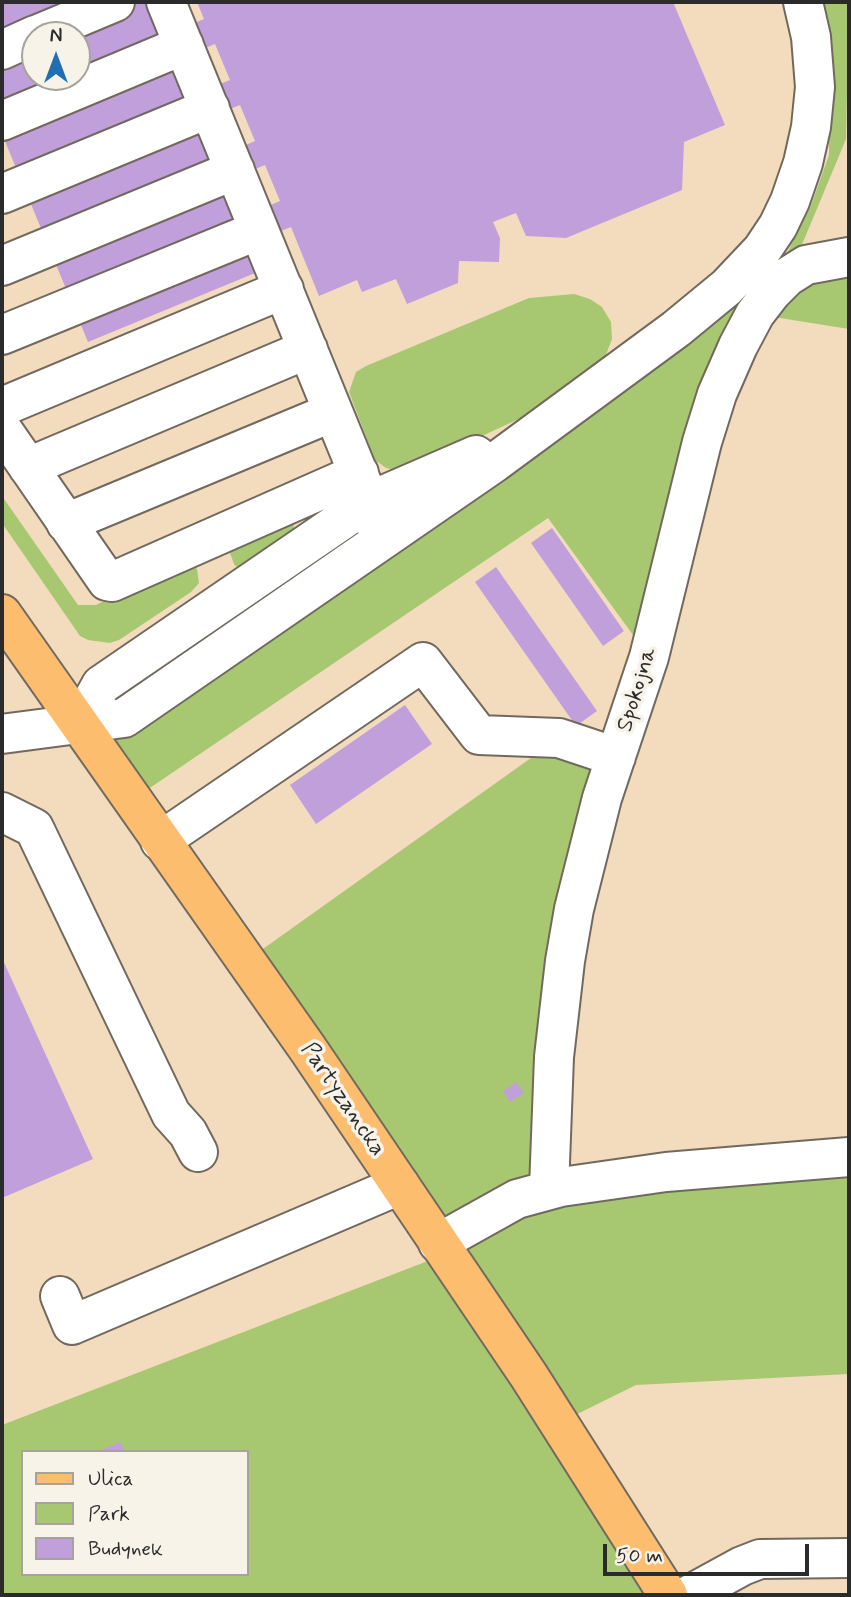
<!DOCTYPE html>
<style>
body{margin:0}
#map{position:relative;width:851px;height:1597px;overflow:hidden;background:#f3dbbe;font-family:Mynerve,sans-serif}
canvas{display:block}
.frame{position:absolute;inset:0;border:4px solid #2b2b2b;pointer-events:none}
.legend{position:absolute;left:21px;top:1450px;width:228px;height:126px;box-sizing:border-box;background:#f7f3e8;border:2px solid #a5a39c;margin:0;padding:9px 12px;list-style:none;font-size:21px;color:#2b2b2b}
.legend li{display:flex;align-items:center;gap:14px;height:35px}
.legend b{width:35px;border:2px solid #a5a39c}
.north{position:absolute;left:21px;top:21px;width:70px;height:70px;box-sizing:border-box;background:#f7f3e8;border:2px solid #a5a39c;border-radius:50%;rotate:0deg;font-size:19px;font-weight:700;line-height:28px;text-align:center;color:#2b2b2b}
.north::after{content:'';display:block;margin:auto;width:24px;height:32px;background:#1f6fb2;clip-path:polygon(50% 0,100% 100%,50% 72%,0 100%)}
.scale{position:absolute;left:603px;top:1544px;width:206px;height:32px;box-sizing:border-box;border:4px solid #2b2b2b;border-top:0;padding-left:9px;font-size:21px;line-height:24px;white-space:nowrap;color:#2b2b2b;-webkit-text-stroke:5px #f7f3e8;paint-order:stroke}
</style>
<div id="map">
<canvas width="851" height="1597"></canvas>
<div class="frame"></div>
<ul class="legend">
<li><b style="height:9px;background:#fcbd6f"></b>Ulica</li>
<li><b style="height:19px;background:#a7c871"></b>Park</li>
<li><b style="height:19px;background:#c19fdb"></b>Budynek</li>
</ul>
<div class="north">N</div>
<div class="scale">50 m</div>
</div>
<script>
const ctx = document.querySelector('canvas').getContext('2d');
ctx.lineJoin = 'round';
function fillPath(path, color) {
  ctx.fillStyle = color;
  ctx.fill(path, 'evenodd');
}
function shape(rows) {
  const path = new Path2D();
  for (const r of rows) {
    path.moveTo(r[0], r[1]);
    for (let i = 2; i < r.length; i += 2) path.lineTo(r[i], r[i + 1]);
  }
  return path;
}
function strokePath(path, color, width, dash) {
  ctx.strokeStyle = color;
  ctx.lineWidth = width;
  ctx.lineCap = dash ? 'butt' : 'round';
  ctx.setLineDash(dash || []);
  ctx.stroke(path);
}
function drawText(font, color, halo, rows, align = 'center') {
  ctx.font = font + ' Mynerve,sans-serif';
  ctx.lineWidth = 7;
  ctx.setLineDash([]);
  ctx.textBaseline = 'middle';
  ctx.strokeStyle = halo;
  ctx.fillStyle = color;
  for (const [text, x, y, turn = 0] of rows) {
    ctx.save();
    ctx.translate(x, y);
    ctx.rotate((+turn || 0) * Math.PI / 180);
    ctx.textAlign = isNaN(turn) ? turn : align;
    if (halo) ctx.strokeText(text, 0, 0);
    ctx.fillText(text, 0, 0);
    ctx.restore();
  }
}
fillPath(shape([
 [820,2,849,2,846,139,801,247,849,257,849,329,755,314,649,657,548,518,132,800,79,725,124,718,762,250,785,257,810,208,829,155,829,24],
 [574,294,590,299,602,307,611,322,612,339,604,360,525,416,405,472,386,468,375,460,349,392,356,372,366,366,529,298],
 [2,496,78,605,96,605,161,571,190,564,197,569,199,583,191,592,119,640,110,643,88,640,80,636,2,523],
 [290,522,294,526,293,531,245,566,237,567,234,564,230,553,232,545],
 [559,738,616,757,602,798,549,1189,849,1157,849,1374,636,1385,559,1423,668,1595,2,1595,2,1425,446,1254,246,961],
 [23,1452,247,1452,247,1574,23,1574]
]), '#a7c871');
fillPath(shape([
 [8,2,148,2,162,36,204,19,197,2,673,2,725,125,684,142,682,190,566,238,526,236,516,213,493,222,500,238,499,262,459,261,458,283,407,304,396,279,362,292,357,280,319,296,291,227,249,244,260,271,88,342,2,134,2,4],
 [35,35,77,35,77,77,35,77],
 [215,44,230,80,188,97,173,61],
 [240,105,255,141,213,159,198,122],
 [265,165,280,201,238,219,223,182],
 [552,528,624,631,603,646,531,543],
 [496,567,597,711,576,726,475,582],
 [405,705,432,744,316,824,290,785],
 [2,958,93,1159,2,1198],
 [516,1082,524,1093,510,1102,503,1091],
 [120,1442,125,1452,97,1452]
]), '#c19fdb');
const minor = shape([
 [166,2,374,512,376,526],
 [36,35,115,2],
 [2,50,35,35],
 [2,121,184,45],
 [2,194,210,108],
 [2,266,235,170],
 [2,335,259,230],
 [2,407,284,289],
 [2,429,107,581,112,582,359,473],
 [28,467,308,349],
 [66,523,333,412],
 [79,725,101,685,370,501,476,455],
 [2,734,124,718,494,463,676,329,727,287,762,250,778,226,790,201,803,163,811,127,815,87,811,37,803,2],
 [2,812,34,828,171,1114,188,1133,198,1152],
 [160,841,423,662,479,735,559,738,616,757],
 [549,1189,554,1057,565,961,574,909,602,798,649,657,702,442,717,394,738,346,755,314,772,292,787,277,806,265,849,257],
 [438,1243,517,1199,561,1187,666,1172,849,1157],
 [60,1296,72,1325,400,1185],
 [689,1595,742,1566,760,1559,849,1558]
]);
const major = shape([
 [2,614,308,1049,529,1376,668,1595]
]);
strokePath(minor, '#71695e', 42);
strokePath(major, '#71695e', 42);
strokePath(minor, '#fff', 38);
strokePath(major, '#fcbd6f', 38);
drawText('23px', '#2b2b2b', '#f7f3e8', [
 ["Spokojna",638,690,-73],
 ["Partyzancka",342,1100,56]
]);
</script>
